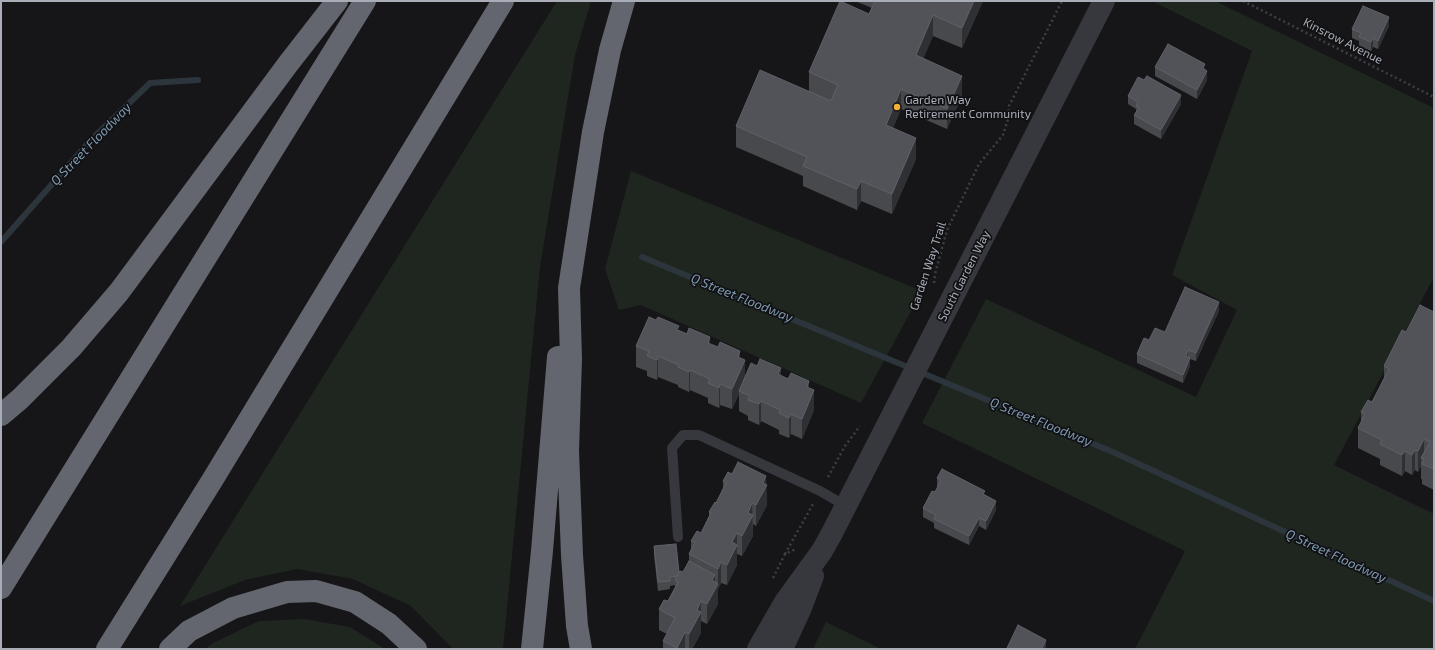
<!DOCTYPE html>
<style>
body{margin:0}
#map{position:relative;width:1435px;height:650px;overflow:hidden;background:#161618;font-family:"Exo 2",sans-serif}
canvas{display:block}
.frame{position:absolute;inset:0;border:2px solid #a8adb8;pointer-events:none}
</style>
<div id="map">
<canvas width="1435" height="650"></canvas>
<div class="frame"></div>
</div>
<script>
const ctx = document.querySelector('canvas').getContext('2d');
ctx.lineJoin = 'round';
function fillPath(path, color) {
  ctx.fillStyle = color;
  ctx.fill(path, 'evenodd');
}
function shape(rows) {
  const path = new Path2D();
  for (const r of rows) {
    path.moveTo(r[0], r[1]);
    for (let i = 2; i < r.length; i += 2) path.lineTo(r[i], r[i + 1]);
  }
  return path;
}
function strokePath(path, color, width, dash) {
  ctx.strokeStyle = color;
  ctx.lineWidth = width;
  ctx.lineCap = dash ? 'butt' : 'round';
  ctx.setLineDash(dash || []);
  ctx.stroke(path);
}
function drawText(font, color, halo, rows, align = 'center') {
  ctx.font = font + ' "Exo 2",sans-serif';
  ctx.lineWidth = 3.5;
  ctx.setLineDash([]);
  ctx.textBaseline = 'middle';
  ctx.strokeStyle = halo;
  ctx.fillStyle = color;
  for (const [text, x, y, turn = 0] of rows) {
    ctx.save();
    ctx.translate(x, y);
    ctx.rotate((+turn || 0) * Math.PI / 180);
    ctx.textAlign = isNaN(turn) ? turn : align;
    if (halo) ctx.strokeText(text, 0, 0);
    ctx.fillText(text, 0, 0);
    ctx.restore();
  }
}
fillPath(shape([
 [557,1,591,1,575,55,540,267,503,649,453,649,411,606,353,579,297,569,245,580,180,606],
 [1152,1,1215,1,1434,108,1434,277,1334,465,1434,514,1434,649,1135,649,1185,551,922,423,986,299,1196,397,1237,310,1172,275,1252,51],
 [631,171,922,291,861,403,641,305,619,310,605,269],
 [304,619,350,627,385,649,205,649,213,643,259,621],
 [826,622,881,649,813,649]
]), '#1e261f');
strokePath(shape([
 [1,242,90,141,150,83,198,80],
 [642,257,1113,452,1434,601]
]), '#2c353c', 6);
strokePath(shape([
 [1243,1,1434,97],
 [934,283,935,274,947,230,979,164,1003,135,1008,119,1009,106,1062,1],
 [828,477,845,446,860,426],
 [785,554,813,504],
 [773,578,785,554,796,549]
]), '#3d3f44', 2.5, [2, 3]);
strokePath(shape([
 [678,537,672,448,683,435,699,435,820,491,846,506]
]), '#37383d', 10);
strokePath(shape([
 [758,649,785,602,822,551,832,533,1104,1],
 [782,649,800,610,813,576]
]), '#37383d', 22);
strokePath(shape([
 [1,415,20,399,71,348,119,292,288,64,337,1],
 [1,588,365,1],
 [107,649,213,479,503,1],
 [170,649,189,631,233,608,287,592,316,591,355,602,389,624,416,649],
 [532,649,542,551,558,357],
 [581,649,577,626,572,555,568,451,571,359,569,288,593,132,610,50,624,1]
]), '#63666e', 22);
fillPath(shape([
 [855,1,983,1,962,48,933,36,923,59,962,96,947,129,901,109,893,128,916,159,892,214,861,201,857,210,803,186,803,176,736,147,736,126,809,91,809,72,869,14,872,8],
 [1389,26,1378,49,1373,47,1371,51,1359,46,1359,41,1352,38,1352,29],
 [1155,67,1205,70,1207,80,1197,99,1155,76],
 [1128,96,1181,104,1161,139,1134,124,1134,115,1136,114,1136,109,1128,104],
 [1219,311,1196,361,1190,359,1190,366,1183,383,1137,363,1137,354,1149,340,1165,332],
 [1434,312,1434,490,1422,484,1422,479,1421,479,1421,466,1418,472,1415,470,1412,475,1405,471,1402,476,1380,465,1380,459,1358,448,1358,428,1361,422,1361,412,1372,402,1384,378,1384,366,1406,332],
 [679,330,740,358,745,377,781,376,809,388,814,410,802,439,791,434,789,438,779,434,779,430,761,421,759,425,748,420,748,416,739,411,739,394,732,409,720,405,719,408,708,403,708,398,690,390,689,392,678,387,678,385,658,377,657,380,647,376,647,371,636,367,636,346],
 [732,474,766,485,767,505,756,526,753,524,753,536,742,556,737,554,737,565,727,585,721,583,718,589,718,604,707,624,701,621,701,633,692,649,663,649,663,641,667,634,659,630,659,609,668,601,675,588,675,585,670,586,670,589,658,591,654,555,654,546,679,572,683,572,689,561,689,554,691,549,691,541,701,533,709,516,709,512,716,503,723,489,723,481],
 [937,478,985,495,996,510,986,530,979,526,969,545,934,528,934,523,923,517,923,508,935,492,938,486,937,486]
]), '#47494d');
fillPath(shape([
 [974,1,983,1,962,48,962,28],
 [933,15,933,36,916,76,916,55],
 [1389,17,1389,26,1378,49,1378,41],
 [1373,38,1373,47,1371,51,1371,42],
 [1207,71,1207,80,1197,99,1197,90],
 [962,76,962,96,947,129,947,109],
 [901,89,901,109,886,145,886,125],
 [1181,95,1181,104,1161,139,1161,130],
 [916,138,916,159,892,214,892,194],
 [861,181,861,201,857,210,857,189],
 [1219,302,1219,311,1196,361,1196,353],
 [710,337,710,358,708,343],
 [1188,350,1188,358,1186,356],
 [740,351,740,370,745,360,745,380,739,391,739,394,732,409,732,389,738,357],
 [658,356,658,377,657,380,657,360],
 [1190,358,1190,366,1183,383,1183,375],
 [781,368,781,388,778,374],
 [690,370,690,390,689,392,689,372],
 [809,381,809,402,814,390,814,410,802,439,802,419,807,387],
 [720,384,720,405,719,408,719,388],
 [761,401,761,421,759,425,759,404],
 [791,414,791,434,789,438,789,418],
 [1424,439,1424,460,1421,458,1421,466,1418,472,1418,451],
 [1415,450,1415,470,1412,475,1412,455],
 [1405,451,1405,471,1402,476,1402,455],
 [766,476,767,505,756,526,756,505,763,483],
 [996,501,996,510,986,530,986,521],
 [752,503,753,536,742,556,742,536,748,513],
 [979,518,979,526,969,545,969,536],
 [737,533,737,565,727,585,727,565,732,542],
 [721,562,721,583,718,589,718,569],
 [715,575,715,588,718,584,718,604,707,624,707,604,712,580],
 [701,601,701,633,692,649,689,649,689,634,697,610],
 [685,632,685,649,677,649,677,648],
 [1046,640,1046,649,1042,649]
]), '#2f3033');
const building = shape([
 [840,1,869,14,875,1,974,1,962,28,933,15,916,55,962,76,947,109,901,89,886,125,916,138,892,194,861,181,857,189,803,166,807,157,736,126,760,70,831,101,838,85,809,72,840,1],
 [1363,6,1389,17,1378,41,1373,38,1371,42,1359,37,1361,33,1352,29,1363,6],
 [1168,44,1205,64,1203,68,1207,71,1197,90,1155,67,1168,44],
 [1147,76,1181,95,1161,130,1134,115,1139,108,1136,106,1138,102,1128,96,1138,77,1144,80,1147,76],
 [1185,287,1219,302,1196,353,1188,350,1186,356,1190,358,1183,375,1137,354,1144,338,1149,340,1155,328,1165,332,1185,287],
 [1420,305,1434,312,1434,469,1422,464,1424,459,1421,458,1430,442,1424,439,1418,451,1415,450,1412,455,1405,451,1402,455,1380,444,1382,440,1358,428,1365,414,1361,412,1368,400,1372,402,1389,369,1384,366,1402,330,1406,332,1420,305],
 [649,317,656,320,658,317,679,326,677,330,687,334,689,328,710,337,708,343,718,347,720,342,740,351,738,357,745,360,732,389,720,384,719,388,708,383,710,379,690,370,689,372,678,367,679,365,658,356,657,360,647,356,649,351,636,346,649,317],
 [760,359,781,368,778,374,788,379,791,373,809,381,807,387,814,390,802,419,791,414,789,418,779,413,780,410,761,401,759,404,748,400,750,396,739,391,751,363,757,366,760,359],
 [738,462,766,476,763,483,767,485,756,505,752,503,748,513,753,515,742,536,737,533,732,542,737,545,727,565,721,562,718,569,689,554,695,542,691,541,697,531,701,533,711,513,709,512,715,502,716,503,726,483,723,481,728,472,732,474,738,462],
 [942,469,985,491,983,494,996,501,986,521,979,518,969,536,934,519,936,515,923,508,932,491,935,492,941,480,937,478,942,469],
 [676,544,679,572,677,576,670,577,670,581,658,582,654,546,676,544],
 [689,561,715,575,712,580,718,584,707,604,701,601,697,610,701,612,689,634,685,632,677,648,663,641,675,618,659,609,664,600,668,601,678,582,675,580,680,571,683,572,689,561],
 [1018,625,1046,640,1042,649,1009,649,1007,648,1018,625]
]);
fillPath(building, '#525359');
strokePath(building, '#5f6168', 1);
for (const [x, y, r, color] of [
 [897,107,4,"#f2b134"]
]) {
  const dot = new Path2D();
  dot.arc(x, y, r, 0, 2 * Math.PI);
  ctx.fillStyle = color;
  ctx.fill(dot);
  strokePath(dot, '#111113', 1.5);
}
drawText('12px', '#a8adb8', '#111113', [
 ["Kinsrow Avenue",1343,41,27],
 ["Garden Way Trail",928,266,-72],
 ["South Garden Way",964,276,-63]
]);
drawText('12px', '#a8adb8', '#111113', [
 ["Garden Way",905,100],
 ["Retirement Community",905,114]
], 'left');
drawText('italic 13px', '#7f9bb3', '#111113', [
 ["Q Street Floodway",91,144,-46],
 ["Q Street Floodway",742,298,22],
 ["Q Street Floodway",1041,422,22],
 ["Q Street Floodway",1336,556,25]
]);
</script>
